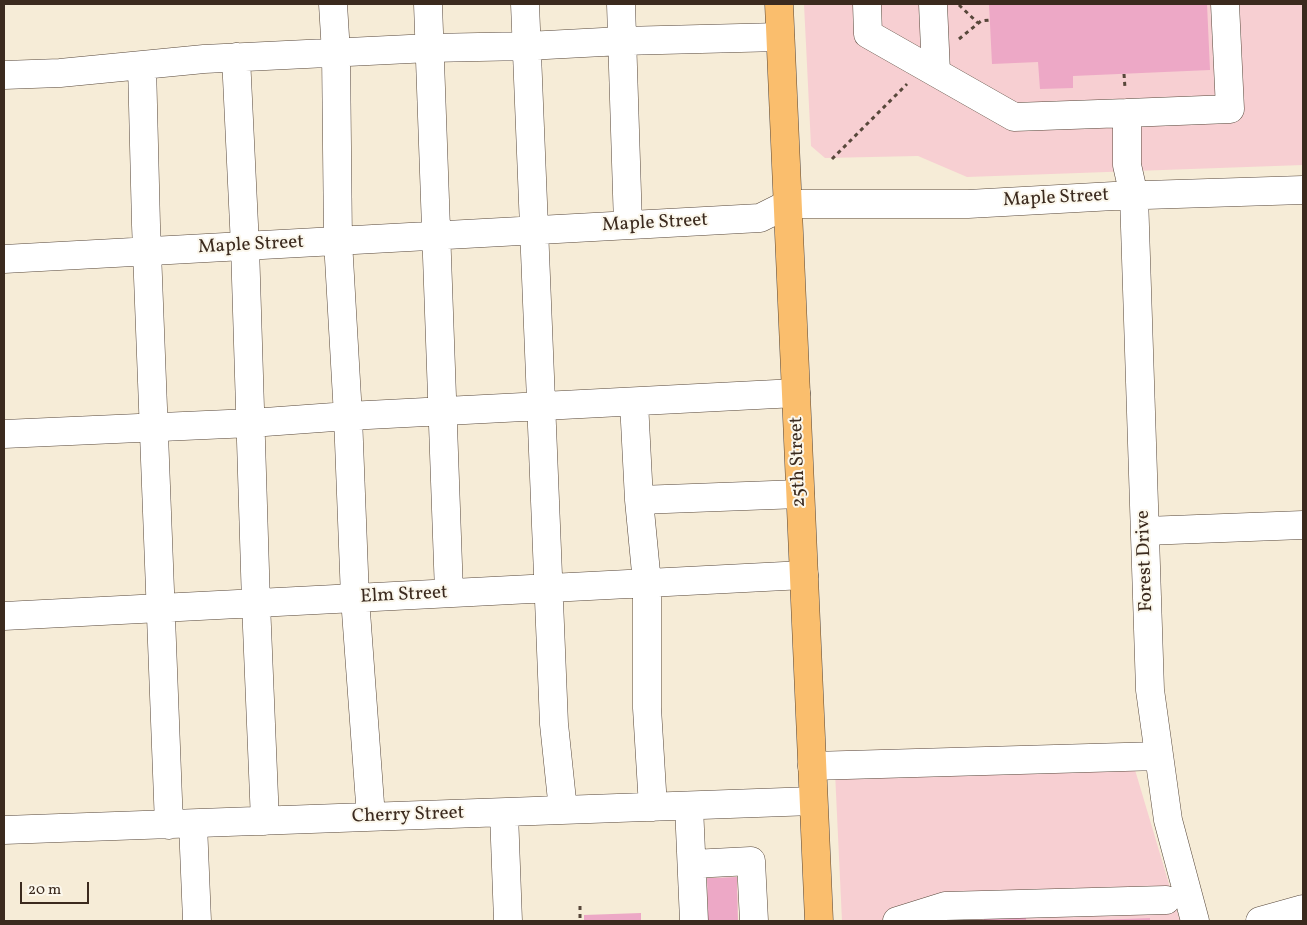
<!DOCTYPE html>
<style>
body{margin:0}
#map{position:relative;width:1307px;height:925px;overflow:hidden;background:#f6ecd7;font-family:Vollkorn,serif}
canvas{display:block}
.frame{position:absolute;inset:0;border:5px solid #3b2a1e;pointer-events:none}
.scale{position:absolute;left:20px;top:882px;width:69px;height:22px;box-sizing:border-box;border:2px solid #3b2a1e;border-top:0;padding-left:6px;font-size:15px;line-height:18px;white-space:nowrap;color:#3b2a1e;-webkit-text-stroke:4px #fbf7ec;paint-order:stroke}
</style>
<div id="map">
<canvas width="1307" height="925"></canvas>
<div class="frame"></div>
<div class="scale">20 m</div>
</div>
<script>
const ctx = document.querySelector('canvas').getContext('2d');
ctx.lineJoin = 'round';
function fillPath(path, color) {
  ctx.fillStyle = color;
  ctx.fill(path, 'evenodd');
}
function shape(rows) {
  const path = new Path2D();
  for (const r of rows) {
    path.moveTo(r[0], r[1]);
    for (let i = 2; i < r.length; i += 2) path.lineTo(r[i], r[i + 1]);
  }
  return path;
}
function strokePath(path, color, width, dash) {
  ctx.strokeStyle = color;
  ctx.lineWidth = width;
  ctx.lineCap = dash ? 'butt' : 'round';
  ctx.setLineDash(dash || []);
  ctx.stroke(path);
}
function drawText(font, color, halo, rows, align = 'center') {
  ctx.font = font + ' Vollkorn,serif';
  ctx.lineWidth = 4;
  ctx.setLineDash([]);
  ctx.textBaseline = 'middle';
  ctx.strokeStyle = halo;
  ctx.fillStyle = color;
  for (const [text, x, y, turn = 0] of rows) {
    ctx.save();
    ctx.translate(x, y);
    ctx.rotate((+turn || 0) * Math.PI / 180);
    ctx.textAlign = isNaN(turn) ? turn : align;
    if (halo) ctx.strokeText(text, 0, 0);
    ctx.fillText(text, 0, 0);
    ctx.restore();
  }
}
fillPath(shape([
 [804,4,1303,4,1303,165,967,177,918,156,825,158,811,146],
 [1127,743,1180,921,842,921,834,751]
]), '#f7cfd2');
fillPath(shape([
 [989,4,1207,4,1210,70,1073,76,1073,88,1040,89,1038,62,992,64],
 [737,877,738,921,708,921,707,878],
 [641,913,641,921,584,921,584,915],
 [1026,915,1026,921,984,921,984,916],
 [1150,918,1150,921,1098,921,1098,920]
]), '#eda8c6');
const minor = shape([
 [333,4,336,53,338,241,348,416,355,598,371,817],
 [428,4,449,593],
 [525,4,554,724,563,810],
 [621,4,628,225],
 [867,4,868,34,1014,117,1127,113,1127,165,1134,196,1150,690,1168,820,1195,921],
 [933,4,936,72],
 [236,57,245,246,256,603,265,821],
 [142,65,146,225,169,825],
 [4,75,60,73,204,59,430,48,527,46,622,41,780,37],
 [1127,113,1230,109,1225,4],
 [4,259,760,218,788,204,968,204,1114,196,1303,190],
 [634,402,639,500,647,583,647,708,653,807],
 [4,434,251,423,348,416,796,393],
 [639,500,800,494],
 [1145,531,1303,525],
 [4,616,804,575],
 [812,766,1159,756],
 [689,806,694,921],
 [504,813,508,921],
 [193,824,197,921],
 [4,830,813,801],
 [692,864,751,861,754,921],
 [897,921,945,906,1166,900],
 [1260,921,1303,909]
]);
const major = shape([
 [779,4,819,921]
]);
strokePath(minor, '#57473a', 29);
strokePath(major, '#57473a', 29);
strokePath(shape([
 [959,5,978,23],
 [959,39,981,21,990,20],
 [1124,74,1125,88],
 [832,159,907,84],
 [580,906,580,921]
]), '#57473a', 3, [4, 4]);
strokePath(minor, '#fff', 28);
strokePath(major, '#fabe6d', 28);
drawText('19px', '#3b2a1e', '#fbf7ec', [
 ["Maple Street",1056,199,-3],
 ["Maple Street",655,224,-3],
 ["Maple Street",251,246,-3],
 ["25th Street",799,462,-92],
 ["Forest Drive",1146,561,-92],
 ["Elm Street",404,596,-3],
 ["Cherry Street",408,816,-2]
]);
</script>
